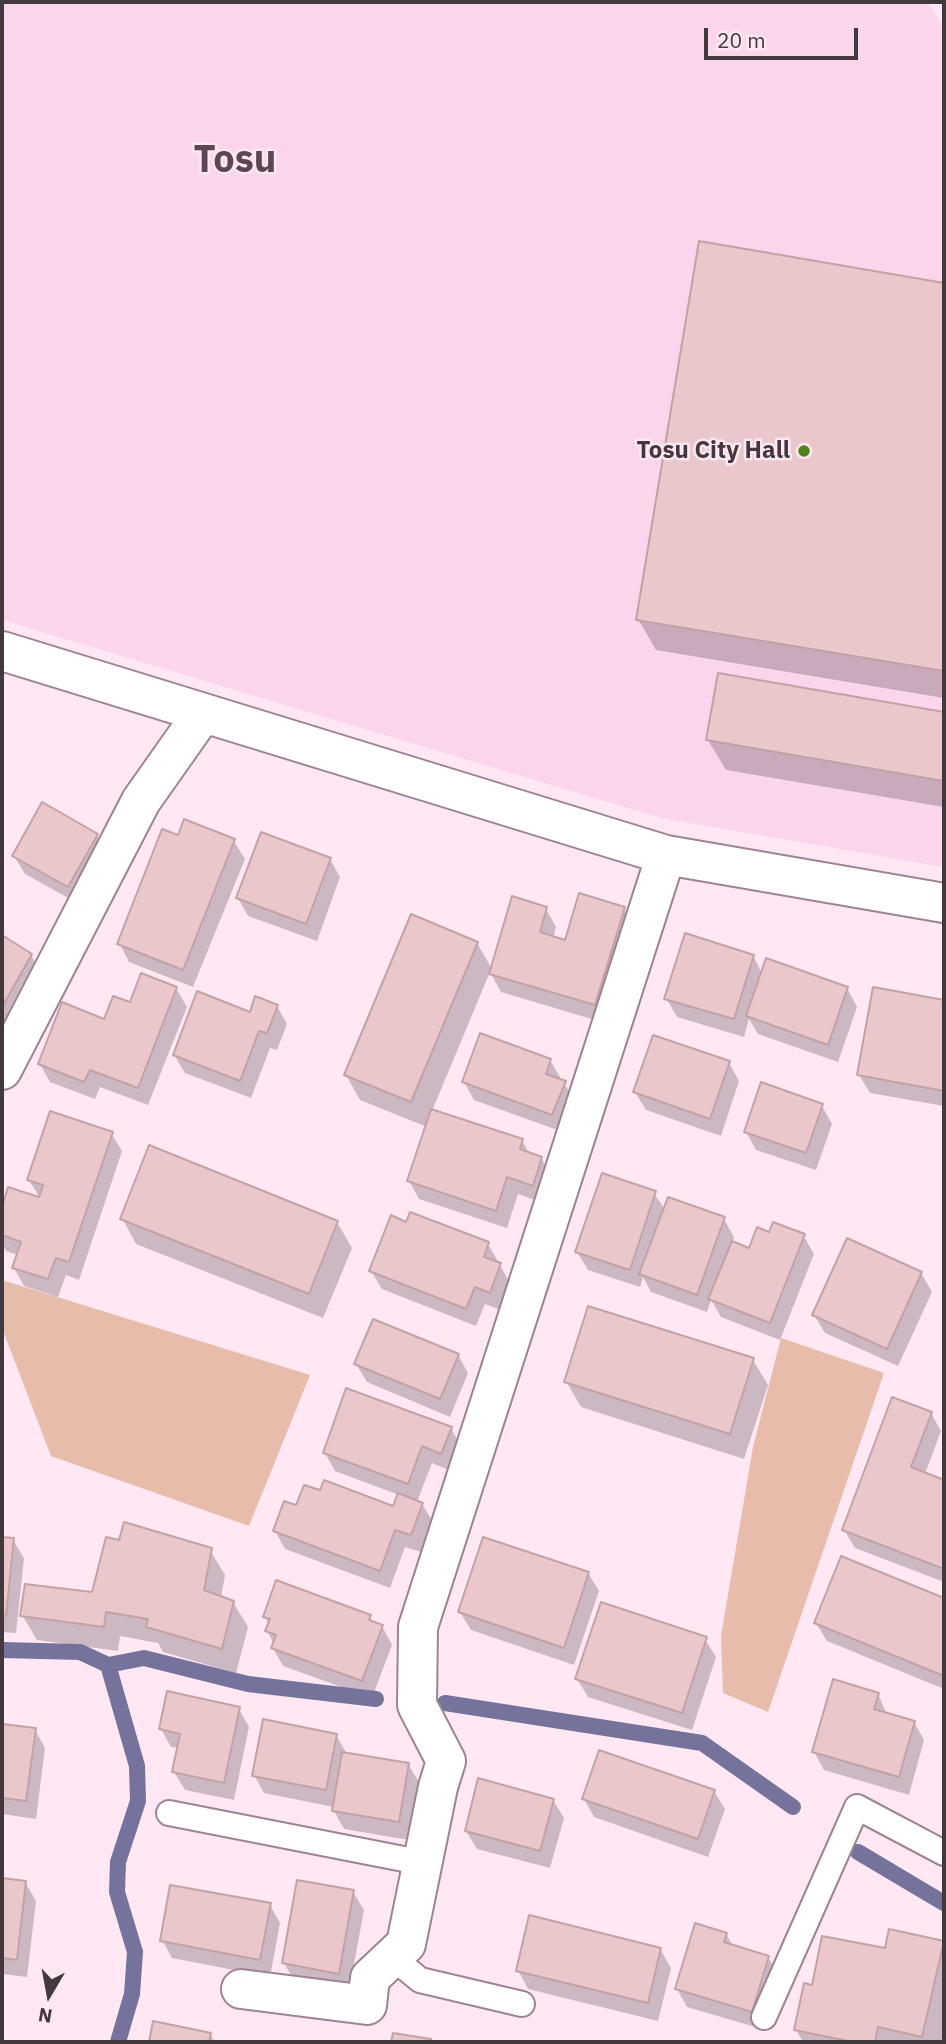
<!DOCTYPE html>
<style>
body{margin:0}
#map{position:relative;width:946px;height:2044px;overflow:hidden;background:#ffe7f4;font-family:"IBM Plex Sans",sans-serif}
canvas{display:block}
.frame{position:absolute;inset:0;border:4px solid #43383e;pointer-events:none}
.north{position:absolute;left:14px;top:1960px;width:70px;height:70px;-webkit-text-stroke:5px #ffe7f4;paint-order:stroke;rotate:190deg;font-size:19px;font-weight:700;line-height:28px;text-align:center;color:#43383e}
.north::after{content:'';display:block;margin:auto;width:24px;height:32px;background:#43383e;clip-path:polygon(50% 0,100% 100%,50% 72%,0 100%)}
.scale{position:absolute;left:704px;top:28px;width:154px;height:32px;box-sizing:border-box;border:4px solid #43383e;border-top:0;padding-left:9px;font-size:21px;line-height:24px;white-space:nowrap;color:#43383e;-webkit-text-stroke:5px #ffe7f4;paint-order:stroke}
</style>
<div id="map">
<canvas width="946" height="2044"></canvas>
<div class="frame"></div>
<div class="north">N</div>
<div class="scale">20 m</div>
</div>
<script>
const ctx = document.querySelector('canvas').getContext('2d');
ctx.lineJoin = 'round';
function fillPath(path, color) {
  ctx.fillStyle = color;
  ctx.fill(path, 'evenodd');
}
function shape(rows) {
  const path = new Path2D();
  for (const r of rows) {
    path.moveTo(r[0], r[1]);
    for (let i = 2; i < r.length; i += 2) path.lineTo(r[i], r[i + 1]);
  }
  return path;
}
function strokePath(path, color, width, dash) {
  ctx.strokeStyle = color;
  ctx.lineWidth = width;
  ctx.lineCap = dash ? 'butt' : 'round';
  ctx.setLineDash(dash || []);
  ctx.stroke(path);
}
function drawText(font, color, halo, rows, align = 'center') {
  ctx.font = font + ' "IBM Plex Sans",sans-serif';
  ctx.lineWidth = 5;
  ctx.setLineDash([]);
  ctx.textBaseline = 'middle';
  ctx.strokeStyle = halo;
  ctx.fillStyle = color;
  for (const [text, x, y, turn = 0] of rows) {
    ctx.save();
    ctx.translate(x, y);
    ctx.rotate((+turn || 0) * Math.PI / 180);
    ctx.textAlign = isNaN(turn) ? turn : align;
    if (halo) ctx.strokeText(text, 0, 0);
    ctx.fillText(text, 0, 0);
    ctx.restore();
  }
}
fillPath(shape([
 [2,2,928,2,944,28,944,867,661,818,2,620]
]), '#fad5eb');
fillPath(shape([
 [2,1280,310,1375,249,1526,51,1456,2,1328],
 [781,1338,884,1373,768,1712,723,1693,721,1636,753,1447]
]), '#e8bcaa');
fillPath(shape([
 [701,243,944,284,944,698,656,650,638,619],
 [719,675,944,713,944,807,726,770,708,740],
 [97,835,107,853,79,904,25,874,14,856],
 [179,837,234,841,245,859,193,987,129,962,119,943],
 [330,859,340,877,317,941,248,916,238,898],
 [546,909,556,927,553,938,566,942,624,909,635,927,605,1023,501,992,490,972,432,1111,522,1140,530,1155,541,1158,552,1176,543,1203,518,1194,507,1228,419,1199,409,1181,427,1127,360,1100,346,1075,477,943,492,969],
 [2,938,31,955,41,973,2,1029],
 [753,956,762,973,847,988,857,1007,838,1062,758,1034,749,1019,744,1037,677,1017,666,998],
 [176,988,187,1007,148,1105,100,1087,95,1099,50,1082,40,1064,131,1004],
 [875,989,944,1002,944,1106,870,1093,859,1075],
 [277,1006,287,1024,277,1050,270,1048,251,1098,185,1073,174,1055,251,1014],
 [550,1060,561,1079,560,1081,564,1083,575,1101,563,1132,474,1100,464,1082],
 [729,1063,739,1081,721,1136,646,1110,635,1092],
 [822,1106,832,1124,816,1170,756,1150,746,1132],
 [111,1133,122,1151,79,1280,66,1275,58,1297,24,1286,14,1268,18,1255,6,1251,2,1243,2,1212,9,1189,41,1200,29,1180],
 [654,1193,665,1210,724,1219,734,1237,732,1243,750,1250,770,1234,803,1235,814,1254,780,1340,721,1317,711,1300,707,1312,651,1292,643,1277,640,1287,588,1270,577,1252],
 [122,1218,337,1222,352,1248,323,1318,136,1244],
 [407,1224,488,1244,510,1283,500,1310,485,1304,476,1326,382,1289,371,1271],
 [921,1273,932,1292,898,1366,825,1333,814,1315],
 [458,1355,468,1373,450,1417,367,1382,356,1364],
 [753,1360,768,1385,744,1459,581,1407,566,1381],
 [931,1413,941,1431,925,1474,944,1482,944,1582,855,1548,844,1530],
 [451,1428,461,1446,451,1471,432,1463,417,1502,422,1504,433,1522,421,1552,405,1547,390,1588,285,1549,275,1531,297,1508,394,1508,399,1495,335,1471,325,1453],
 [2,1539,13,1540,24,1558,16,1633,2,1632],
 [210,1550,225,1575,221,1598,233,1602,248,1627,236,1673,163,1652,158,1643,120,1636,118,1651,37,1640,22,1615,93,1594],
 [842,1559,944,1600,944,1689,827,1641,816,1623],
 [588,1573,599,1591,574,1665,471,1630,460,1612],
 [265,1617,370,1617,374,1624,382,1626,392,1645,372,1698,283,1666,273,1648,274,1644,267,1631,269,1625],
 [705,1639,716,1657,692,1730,588,1697,577,1679],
 [878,1694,887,1715,914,1722,924,1740,909,1795,824,1770,814,1752],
 [239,1709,249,1727,234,1800,185,1790,174,1772,179,1748,171,1747,161,1729],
 [2,1725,35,1730,45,1748,36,1819,2,1814],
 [336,1735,347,1754,408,1764,419,1782,409,1840,344,1829,334,1811,334,1807,264,1793,254,1775],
 [714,1791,725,1809,708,1857,594,1817,584,1799],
 [553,1800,564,1818,550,1868,477,1849,466,1831],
 [2,1879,25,1882,36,1901,27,1977,2,1974],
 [353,1892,364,1910,349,1991,294,1981,284,1963],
 [270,1905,280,1923,270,1977,172,1958,162,1940],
 [726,1934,733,1946,768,1957,779,1975,762,2029,687,2007,677,1989],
 [943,1942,944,2026,941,2042,803,2042,796,2030,813,1987,886,1951],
 [660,1949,671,1968,658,2021,528,1989,518,1970],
 [154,2023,210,2034,215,2042,150,2042]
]), '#0003');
strokePath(shape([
 [2,1650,80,1652,108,1665,137,1766,138,1801,118,1862,117,1892,135,1952,132,1994,118,2042],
 [108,1665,144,1658,248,1684,376,1699],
 [445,1703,702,1743,793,1807],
 [858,1852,944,1903]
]), '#75739c', 16);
const building = shape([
 [699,241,944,283,944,671,636,620,699,241],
 [718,673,944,712,944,781,706,740,718,673],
 [42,802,98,834,68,887,12,856,42,802],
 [184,819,235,839,183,970,117,944,162,829,178,835,184,819],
 [261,832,331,858,306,924,236,898,261,832],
 [579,893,625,907,595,1005,489,974,512,896,547,907,540,932,565,940,579,893],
 [411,914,478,942,411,1102,344,1075,411,914],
 [685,933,754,955,734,1019,664,999,685,933],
 [2,935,32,954,2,1007,2,935],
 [766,958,848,987,828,1045,746,1016,766,958],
 [141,973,177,987,138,1088,90,1070,84,1082,38,1064,62,1002,104,1019,113,996,130,1002,141,973],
 [873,987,944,1000,944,1091,857,1075,873,987],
 [197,991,250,1012,255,996,278,1005,267,1033,259,1031,240,1081,173,1055,197,991],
 [480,1033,551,1059,546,1074,566,1081,552,1115,462,1082,480,1033],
 [653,1035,730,1061,710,1119,633,1092,653,1035],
 [761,1082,823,1104,806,1153,744,1132,761,1082],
 [431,1109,523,1139,520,1149,542,1157,533,1186,507,1177,496,1211,407,1181,431,1109],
 [50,1111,113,1132,69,1262,56,1258,48,1279,12,1268,21,1242,2,1235,2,1207,8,1187,39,1197,43,1185,27,1180,50,1111],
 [149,1145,338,1221,309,1294,120,1219,149,1145],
 [602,1173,656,1191,630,1270,575,1252,602,1173],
 [668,1197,725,1217,697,1295,639,1274,668,1197],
 [410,1212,489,1242,484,1257,501,1263,490,1293,475,1287,466,1309,369,1271,391,1215,406,1222,410,1212],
 [773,1222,805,1234,770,1323,708,1299,732,1241,749,1248,757,1227,769,1232,773,1222],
 [847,1238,922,1272,887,1349,812,1315,847,1238],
 [588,1306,754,1358,730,1434,564,1382,588,1306],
 [373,1319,459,1354,440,1399,354,1364,373,1319],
 [346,1388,452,1427,441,1454,422,1446,408,1484,323,1453,346,1388],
 [892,1397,932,1412,911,1467,944,1480,944,1569,842,1530,892,1397],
 [324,1480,393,1506,398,1493,423,1503,411,1535,395,1530,380,1571,273,1531,284,1501,296,1505,304,1485,320,1490,324,1480],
 [124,1522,212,1548,204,1590,234,1601,222,1649,146,1627,148,1619,106,1612,104,1627,20,1616,25,1584,92,1592,106,1537,119,1540,124,1522],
 [2,1537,14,1538,6,1616,2,1615,2,1537],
 [483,1537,589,1572,564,1648,458,1612,483,1537],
 [841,1556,944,1598,944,1676,814,1623,841,1556],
 [276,1580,371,1615,369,1620,383,1625,362,1681,271,1648,276,1635,265,1631,270,1619,263,1617,276,1580],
 [601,1602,707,1637,682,1713,575,1679,601,1602],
 [833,1679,879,1693,874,1709,915,1721,899,1777,812,1752,833,1679],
 [167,1691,240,1707,224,1783,172,1772,180,1734,159,1729,167,1691],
 [263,1719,337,1734,326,1790,252,1776,263,1719],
 [2,1724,36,1728,26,1801,2,1798,2,1724],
 [599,1750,715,1790,698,1839,582,1799,599,1750],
 [342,1752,409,1763,399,1822,332,1811,342,1752],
 [478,1778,554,1799,540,1851,465,1831,478,1778],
 [2,1878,26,1881,17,1960,2,1958,2,1878],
 [297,1880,354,1890,339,1974,282,1963,297,1880],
 [170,1885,271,1903,260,1960,160,1941,170,1885],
 [529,1915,661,1948,648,2003,516,1971,529,1915],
 [695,1923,727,1933,724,1942,769,1956,752,2012,675,1989,695,1923],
 [889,1929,944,1941,922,2037,878,2027,875,2042,853,2042,794,2030,804,1983,812,1985,822,1936,885,1948,889,1929],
 [153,2021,211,2033,209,2042,149,2042,153,2021],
 [393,2033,431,2039,431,2042,391,2042,393,2033]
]);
fillPath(building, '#eac7ca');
strokePath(building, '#c3a2a4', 2);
const service = shape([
 [169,1813,424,1863],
 [392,1957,420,1980,522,2004],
 [764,2017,857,1807,944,1853]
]);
const minor = shape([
 [2,651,666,855,944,903],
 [2,1070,141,801,203,713],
 [241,1989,367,2005,370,1978,406,1944,438,1787,446,1761,417,1705,418,1627,666,855]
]);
strokePath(service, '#9e8493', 28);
strokePath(minor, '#9e8493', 42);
strokePath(service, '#fff', 24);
strokePath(minor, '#fff', 38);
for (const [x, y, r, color] of [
 [804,451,7,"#4f8319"]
]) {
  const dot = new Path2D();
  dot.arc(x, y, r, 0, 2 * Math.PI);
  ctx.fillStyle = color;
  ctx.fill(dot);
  strokePath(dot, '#ffe7f4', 2.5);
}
drawText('bold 24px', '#43383e', '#ffe7f4', [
 ["Tosu City Hall",790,451]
], 'right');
drawText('bold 38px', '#5d4553', '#ffe7f4', [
 ["Tosu",235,161]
]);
</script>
